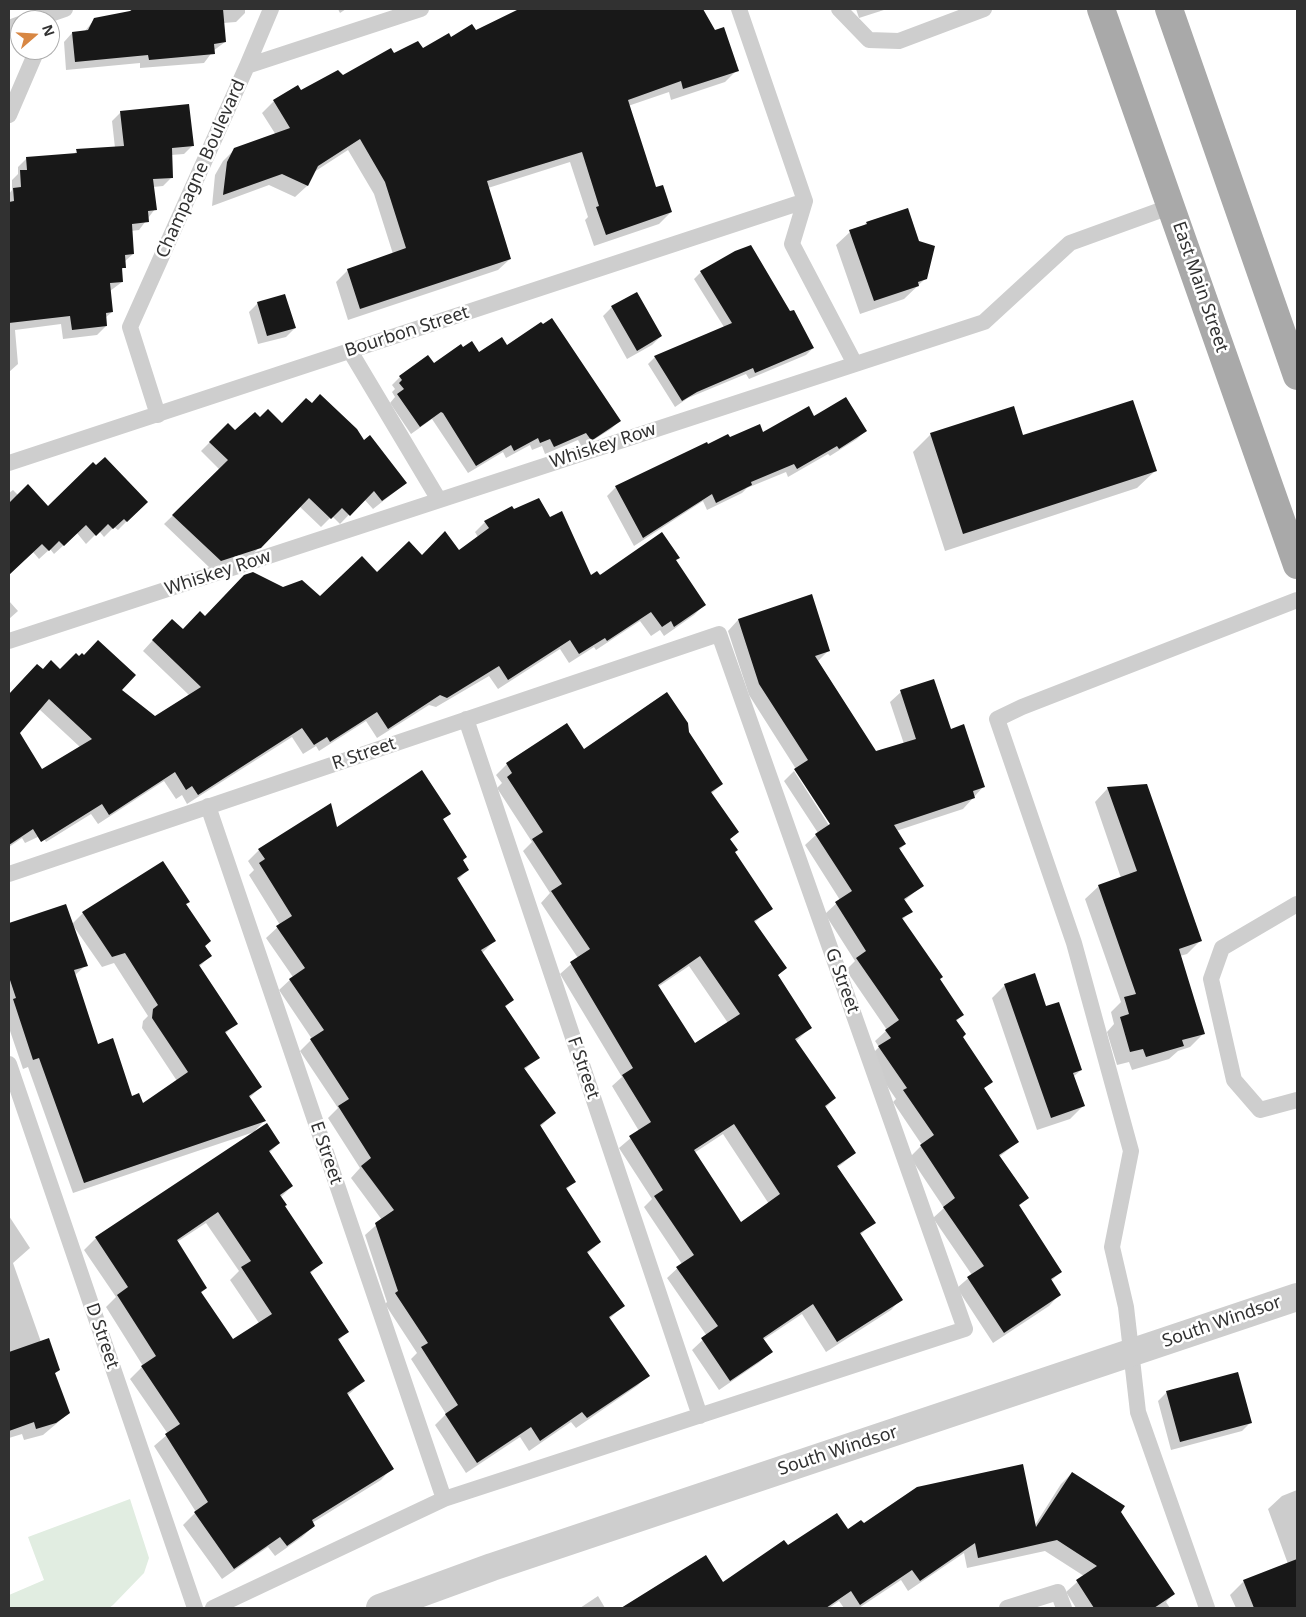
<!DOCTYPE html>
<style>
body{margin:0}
#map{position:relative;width:1306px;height:1617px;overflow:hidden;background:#fff;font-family:"Noto Sans",sans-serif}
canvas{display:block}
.frame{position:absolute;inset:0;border:10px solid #313131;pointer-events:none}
.north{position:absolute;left:10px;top:10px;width:50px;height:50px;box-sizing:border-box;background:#fff;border:1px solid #adadad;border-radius:50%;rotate:71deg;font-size:14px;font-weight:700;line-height:20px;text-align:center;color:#313131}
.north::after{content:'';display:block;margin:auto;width:18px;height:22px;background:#d88743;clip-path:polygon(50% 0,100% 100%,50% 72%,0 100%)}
</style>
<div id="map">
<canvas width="1306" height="1617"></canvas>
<div class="frame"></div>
<div class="north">N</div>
</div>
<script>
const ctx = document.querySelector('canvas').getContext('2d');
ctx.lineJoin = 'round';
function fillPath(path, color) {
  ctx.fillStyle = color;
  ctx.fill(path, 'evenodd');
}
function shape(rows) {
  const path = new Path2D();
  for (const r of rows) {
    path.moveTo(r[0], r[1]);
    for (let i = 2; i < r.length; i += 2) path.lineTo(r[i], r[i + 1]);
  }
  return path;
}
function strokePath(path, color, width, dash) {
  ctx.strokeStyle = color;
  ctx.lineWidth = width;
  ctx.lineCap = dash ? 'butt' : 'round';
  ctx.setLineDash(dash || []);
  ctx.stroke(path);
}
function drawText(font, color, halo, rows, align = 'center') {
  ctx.font = font + ' "Noto Sans",sans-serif';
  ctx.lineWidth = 5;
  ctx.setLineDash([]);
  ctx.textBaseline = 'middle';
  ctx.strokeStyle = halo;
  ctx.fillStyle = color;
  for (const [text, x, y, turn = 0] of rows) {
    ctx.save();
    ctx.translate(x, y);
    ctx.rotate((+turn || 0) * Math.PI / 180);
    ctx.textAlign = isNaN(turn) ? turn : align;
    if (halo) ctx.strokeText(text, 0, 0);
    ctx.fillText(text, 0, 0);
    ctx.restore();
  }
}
fillPath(shape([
 [130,1499,149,1558,144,1573,113,1605,109,1608,9,1608,9,1595,44,1580,28,1537]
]), '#e1ede1');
fillPath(shape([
 [142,9,245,9,245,13,236,22,223,23,225,42,213,51,204,63,140,68,140,63,66,70,64,42,72,33,84,32,95,19],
 [338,9,346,9,340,13],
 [521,9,526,9,531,18,546,9,701,9,737,70,725,82,671,100,669,92,628,106,655,189,671,212,659,224,594,246,585,220,588,217,570,162,488,188,510,259,498,270,348,320,336,282,348,270,393,254,374,194,348,150,314,172,307,186,295,197,269,185,212,206,215,175,223,161,235,149,276,135,262,113,274,101,343,76,394,55,422,50,451,38,476,32],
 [856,9,887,9,859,18],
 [121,112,193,145,184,154,171,155,172,177,163,186,153,187,155,209,139,230,131,231,133,254,124,262,124,267,121,271,122,282,110,291,112,312,105,318,106,326,97,335,63,339,61,324,15,330,18,364,9,372,9,194,12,190,12,180,18,174,18,167,27,158,73,155,77,151,115,148,112,121],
 [866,223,926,278,904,299,860,314,836,245,850,232,862,228],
 [701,272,813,348,806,355,749,379,746,374,688,398,675,407,648,364,655,357,724,327,694,279],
 [258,303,295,328,286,337,258,344,249,312],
 [612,307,661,336,652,345,627,359,603,316],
 [507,347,619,421,611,429,582,447,578,440,545,454,542,446,532,450,530,445,506,458,503,452,468,473,432,419,411,434,390,403,395,397,392,392,395,389,392,385,400,377,434,365,463,349,479,353],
 [814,417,865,431,857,439,830,456,828,454,788,477,786,472,747,488,742,493,707,510,703,501,634,546,607,496,616,487,708,446,729,439,762,433],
 [260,419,364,442,406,483,373,509,364,499,340,524,332,516,321,527,299,506,251,556,211,569,164,524,220,470,201,451,228,424,235,432],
 [931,434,1155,471,1137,488,945,551,913,452],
 [13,490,18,495,48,507,146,502,118,530,114,527,104,537,99,531,86,544,77,533,54,554,50,549,39,559,33,552,9,574,9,493],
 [514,511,549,519,591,576,674,561,704,605,694,615,664,636,660,630,651,636,640,621,596,650,594,647,569,663,560,649,498,689,489,676,436,707,429,705,377,738,366,721,319,751,316,746,303,754,292,737,187,804,182,795,176,799,164,781,98,824,91,814,46,842,42,835,25,843,22,838,9,847,9,695,27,675,42,670,60,671,120,690,155,717,189,695,143,651,162,630,183,631,205,617,283,588,320,598,422,556,459,551,478,537,475,532,485,522],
 [39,709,80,747,42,771,18,733],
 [9,601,18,611,9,619],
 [738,620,829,650,818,661,876,753,904,744,890,702,901,692,950,730,983,787,963,809,896,831,905,844,899,850,922,886,904,901,911,911,902,920,962,1015,956,1022,961,1037,991,1082,983,1089,1018,1142,999,1157,1027,1198,1018,1207,1061,1272,1051,1281,1059,1295,1049,1306,993,1343,957,1288,972,1275,933,1218,944,1208,910,1157,922,1145,893,1102,896,1099,868,1058,879,1047,875,1041,887,1030,846,970,855,961,825,914,840,900,805,845,818,833,784,781,794,771,832,830,835,828,797,771,795,771,796,769,749,695,728,631],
 [687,732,722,784,711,794,738,832,729,840,734,852,771,908,754,923,785,968,777,976,810,1028,795,1042,835,1098,825,1108,855,1153,837,1168,874,1222,860,1235,901,1299,891,1310,826,1352,802,1314,763,1340,771,1352,760,1362,719,1390,692,1350,707,1336,667,1278,682,1264,644,1207,652,1199,619,1148,639,1131,612,1086,622,1077,560,974,578,958,541,903,550,893,523,851,532,842,497,788,502,783,496,775,507,764],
 [689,966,728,1023,694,1045,658,987],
 [723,1134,769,1204,740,1223,694,1153],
 [1108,788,1200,941,1187,954,1180,956,1203,1034,1190,1047,1178,1051,1169,1059,1132,1070,1129,1062,1117,1065,1107,1032,1114,1024,1111,1012,1121,1002,1085,899,1099,886,1121,878,1095,802],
 [449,814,442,820,467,870,457,881,495,940,482,953,513,1000,504,1008,538,1058,524,1070,554,1113,540,1127,574,1182,566,1190,600,1242,587,1254,624,1305,609,1319,648,1376,637,1386,576,1428,571,1422,529,1451,520,1437,466,1473,435,1425,446,1414,411,1359,417,1353,385,1304,387,1302,365,1235,382,1220,351,1178,360,1168,328,1118,338,1108,300,1051,312,1039,279,990,293,977,266,938,280,925,249,875,254,870,248,861,259,850,336,829],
 [188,902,185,905,210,956,199,967,236,1023,225,1034,261,1087,249,1098,264,1121,254,1132,73,1193,28,1067,23,1069,9,1028,9,924,66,905,86,965,74,976,97,1045,132,1097,142,1105,177,1081,142,1028,143,1021,148,1016,114,963,102,967,72,924,83,913],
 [1005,985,1045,1008,1081,1070,1073,1077,1083,1106,1070,1119,1037,1130,992,998],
 [279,1143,269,1153,292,1186,280,1198,284,1206,321,1262,310,1274,348,1331,338,1341,363,1381,347,1396,392,1468,381,1480,312,1523,314,1526,302,1537,275,1556,268,1547,222,1579,183,1525,196,1512,154,1446,168,1434,130,1379,143,1366,106,1307,116,1297,84,1250,96,1238],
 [206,1223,239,1271,230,1280,259,1323,232,1341,200,1294,206,1288,177,1242],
 [9,1216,30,1248,13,1263,41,1342,58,1370,54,1374,69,1413,43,1435,24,1440,22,1434,9,1438],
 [1167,1392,1251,1422,1242,1431,1171,1450,1158,1401],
 [1072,1473,1120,1512,1173,1594,1166,1602,1170,1608,1076,1608,1066,1592,1084,1576,1045,1551,967,1568,964,1553,908,1591,901,1580,859,1608,844,1608,839,1601,829,1608,624,1608,706,1557,723,1583,788,1547,864,1525,1035,1525,1061,1484],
 [1297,1490,1297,1608,1236,1608,1230,1595,1244,1581,1288,1564,1268,1509,1282,1496],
 [598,1596,605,1608,580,1608]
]), '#0003');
fillPath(shape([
 [133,9,223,9,226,42,214,44,215,54,149,60,148,55,75,62,72,32,88,30,94,18,130,11],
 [519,9,703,9,715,30,724,27,739,71,683,89,681,81,628,100,656,187,663,185,672,212,606,235,596,207,599,206,582,152,487,181,511,259,360,309,347,269,406,248,385,182,360,139,318,166,308,186,282,174,223,195,227,162,234,148,290,128,273,100,298,85,301,90,338,70,343,75,391,48,394,53,418,41,423,48,449,33,451,37,472,24,476,30],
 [189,104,194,146,172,148,173,178,153,179,157,210,148,211,149,222,132,224,134,254,125,255,126,268,122,268,123,282,110,283,113,312,106,313,107,326,72,330,70,316,9,323,9,202,14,201,13,188,21,187,20,170,27,170,26,157,77,153,76,149,124,146,120,111],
 [908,208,919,241,935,246,927,279,918,282,919,286,874,301,849,230,867,224,866,222],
 [751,245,790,311,794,310,814,348,755,373,753,368,697,392,682,401,654,356,732,323,700,271,735,251],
 [637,292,662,336,637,351,611,306],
 [285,294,296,328,267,336,257,302],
 [552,318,621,421,594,439,591,440,586,433,554,447,550,439,540,443,538,438,514,451,511,445,476,466,443,413,441,412,420,427,397,394,404,389,399,383,402,380,399,376,428,355,434,363,461,344,463,347,472,341,479,352,502,337,507,345,541,322,543,324],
 [320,394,357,429,364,440,370,435,407,483,382,501,374,491,350,516,342,508,331,519,309,498,261,548,221,561,172,515,228,460,209,442,228,423,235,430,255,412,260,417,268,409,282,423,306,398,312,403],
 [846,397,867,431,839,449,837,446,797,469,794,464,751,482,752,485,716,503,712,494,643,538,615,486,707,442,708,444,728,434,730,437,760,424,763,432,809,406,814,416],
 [1133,400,1157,471,963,534,930,433,1014,406,1023,435],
 [105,457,148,502,127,522,124,519,113,529,108,524,96,536,86,525,64,546,59,541,49,551,42,544,9,575,9,503,28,484,48,506,93,462,96,465],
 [539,498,550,517,562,511,591,575,597,571,600,575,662,532,680,558,676,560,706,605,674,627,671,621,662,627,651,612,607,641,605,638,579,654,570,640,508,680,499,666,447,698,440,695,388,729,377,712,330,742,327,737,314,745,302,728,198,795,192,786,186,790,175,772,109,815,102,804,41,842,33,829,9,845,9,694,37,664,43,669,51,660,60,669,76,653,79,656,82,653,84,655,98,640,136,675,122,690,155,716,201,687,152,640,172,619,183,629,200,611,205,616,244,575,253,572,283,587,302,580,320,596,362,556,377,572,409,541,422,555,445,531,459,550,489,528,484,521,512,506,514,509],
 [49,699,92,739,42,769,20,733],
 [812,594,830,651,815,656,876,751,916,739,900,690,934,679,951,729,964,724,985,787,973,791,975,798,894,825,906,844,899,848,924,886,904,899,913,912,902,918,943,977,940,979,964,1015,956,1020,966,1034,963,1037,993,1082,984,1088,1019,1142,999,1155,1029,1198,1019,1205,1062,1272,1051,1279,1061,1295,1004,1333,967,1277,984,1266,943,1207,955,1198,920,1145,934,1135,903,1090,907,1088,878,1046,891,1038,885,1030,899,1020,856,958,866,951,835,902,852,891,815,834,830,824,794,769,808,760,759,684,738,619],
 [667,692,688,723,689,732,723,784,711,792,739,832,730,839,738,850,735,852,773,909,754,921,787,968,778,975,812,1028,795,1039,836,1098,825,1106,856,1153,837,1166,876,1223,860,1233,903,1300,837,1342,813,1304,763,1338,773,1352,730,1381,701,1338,718,1326,676,1267,694,1255,654,1196,663,1190,629,1136,651,1122,622,1075,633,1068,570,962,590,949,551,891,562,884,532,839,543,832,507,777,512,773,506,763,567,723,584,749],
 [700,956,740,1014,695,1043,658,985],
 [734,1124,780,1194,741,1222,694,1150],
 [422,770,451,814,443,819,467,857,463,860,469,870,457,878,496,941,481,950,514,1000,505,1006,540,1058,524,1068,556,1113,540,1125,576,1182,566,1188,601,1242,587,1252,625,1306,609,1317,650,1376,587,1418,582,1412,540,1441,531,1427,477,1463,445,1414,458,1405,421,1347,428,1343,395,1293,398,1291,375,1223,394,1210,361,1166,371,1158,338,1106,349,1099,310,1039,324,1030,289,979,305,968,276,926,292,916,259,863,265,859,258,849,331,803,337,827],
 [1147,784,1202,941,1179,949,1205,1034,1182,1040,1184,1046,1146,1057,1143,1049,1130,1052,1120,1017,1129,1014,1124,997,1136,994,1098,885,1137,871,1107,787],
 [163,861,190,902,186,904,211,941,205,946,212,956,199,965,238,1024,225,1032,262,1087,249,1096,266,1121,84,1183,39,1058,33,1060,13,999,16,998,9,977,9,923,66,904,88,966,74,970,98,1044,113,1038,132,1096,139,1093,143,1103,188,1072,152,1018,153,1009,158,1005,125,953,112,957,82,912],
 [1035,973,1046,1006,1059,1002,1082,1070,1073,1073,1085,1106,1051,1118,1004,984],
 [267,1123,280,1143,269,1151,293,1186,280,1195,287,1205,285,1206,323,1263,310,1272,349,1332,338,1339,365,1381,347,1393,394,1469,312,1520,315,1526,287,1546,280,1537,234,1569,194,1512,208,1502,165,1434,180,1424,141,1366,156,1356,117,1295,128,1287,95,1237],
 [218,1212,251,1261,241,1267,272,1314,233,1339,201,1292,207,1288,177,1240],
 [49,1338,60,1370,55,1373,70,1413,56,1423,36,1429,34,1422,9,1431,9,1352],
 [1238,1372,1252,1423,1180,1442,1166,1391],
 [1023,1464,1036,1527,1072,1472,1125,1506,1121,1512,1175,1594,1154,1608,1094,1608,1076,1580,1097,1566,1057,1540,978,1558,975,1543,920,1581,912,1570,860,1605,851,1591,826,1608,621,1608,706,1555,723,1582,784,1540,788,1545,837,1513,848,1529,861,1520,864,1523,917,1487],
 [1297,1559,1297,1608,1254,1608,1243,1580]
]), '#181818');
strokePath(shape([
 [739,9,805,201],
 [839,9,869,40,899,41,984,9],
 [33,20,65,9],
 [9,28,20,24],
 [247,66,271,9],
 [9,115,37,50],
 [805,201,792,244,855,364],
 [350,351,439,500],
 [158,415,130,327,247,66,421,9],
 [9,463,805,201],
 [9,641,984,322,1070,243,1172,206],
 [466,719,700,1416],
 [208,806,444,1499],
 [9,874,719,634,965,1329,444,1499,213,1608],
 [1297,904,1222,948,1211,979,1234,1080,1260,1110,1297,1100],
 [9,1064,195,1608],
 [1007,1608,1058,1592,1064,1608],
 [1207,1608,1138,1412,1126,1307,1112,1247,1131,1151,1074,943,997,719,1022,707,1297,600]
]), '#cecece', 16);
strokePath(shape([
 [380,1608,492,1567,1297,1297]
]), '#cecece', 28);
strokePath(shape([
 [1101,9,1297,565],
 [1169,9,1297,376]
]), '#a9a9a9', 28);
drawText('18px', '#313131', '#fff', [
 ["Champagne Boulevard",201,169,-66],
 ["East Main Street",1200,287,71],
 ["Bourbon Street",407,332,-18],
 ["Whiskey Row",603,446,-18],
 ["Whiskey Row",218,573,-18],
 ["R Street",364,754,-19],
 ["G Street",842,981,70],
 ["F Street",583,1068,71],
 ["E Street",326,1153,71],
 ["South Windsor",1222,1322,-19],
 ["D Street",102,1336,71],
 ["South Windsor",838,1451,-18]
]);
</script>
